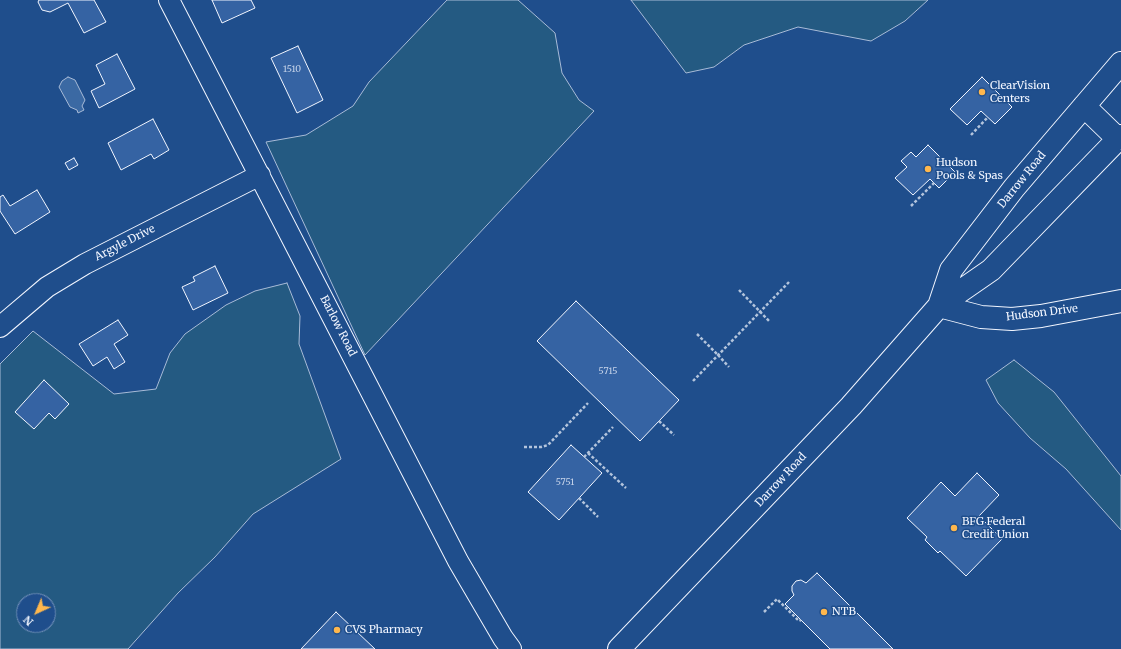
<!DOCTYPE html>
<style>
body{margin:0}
#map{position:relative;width:1121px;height:649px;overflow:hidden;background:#1f4e8c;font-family:Merriweather,serif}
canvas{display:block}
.north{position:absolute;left:16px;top:593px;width:40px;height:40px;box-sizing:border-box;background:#1f4e8c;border:1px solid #7391ba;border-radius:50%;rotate:224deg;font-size:11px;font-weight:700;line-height:16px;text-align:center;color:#f2f6ff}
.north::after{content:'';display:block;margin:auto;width:14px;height:18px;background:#ffb74d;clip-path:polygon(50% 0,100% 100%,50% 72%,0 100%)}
</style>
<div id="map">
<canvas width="1121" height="649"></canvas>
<div class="north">N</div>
</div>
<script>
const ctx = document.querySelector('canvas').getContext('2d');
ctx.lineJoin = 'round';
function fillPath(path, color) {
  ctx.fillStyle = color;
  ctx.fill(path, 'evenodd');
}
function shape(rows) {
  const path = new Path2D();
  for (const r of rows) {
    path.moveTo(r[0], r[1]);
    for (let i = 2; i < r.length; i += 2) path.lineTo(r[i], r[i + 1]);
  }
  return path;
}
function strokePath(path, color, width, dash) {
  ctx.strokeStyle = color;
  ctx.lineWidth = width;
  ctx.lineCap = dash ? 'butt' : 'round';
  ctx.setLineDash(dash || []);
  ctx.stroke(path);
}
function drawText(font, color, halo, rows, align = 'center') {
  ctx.font = font + ' Merriweather,serif';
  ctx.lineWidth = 3;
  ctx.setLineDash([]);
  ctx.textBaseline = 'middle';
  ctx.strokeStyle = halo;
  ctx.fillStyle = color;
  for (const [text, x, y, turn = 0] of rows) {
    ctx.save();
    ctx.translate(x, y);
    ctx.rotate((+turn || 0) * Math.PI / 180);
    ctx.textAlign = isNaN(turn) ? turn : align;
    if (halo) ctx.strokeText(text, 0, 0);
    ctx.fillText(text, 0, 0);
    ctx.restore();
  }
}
const green = shape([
 [447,0,518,0,555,33,562,73,579,100,594,111,365,355,266,142,306,135,353,106,369,82,447,0],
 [631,0,928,0,905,21,871,41,798,27,744,45,714,67,686,73,631,0],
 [287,283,300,316,299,344,341,459,253,514,215,557,178,593,128,649,0,649,0,364,33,331,114,394,156,389,170,353,185,334,226,305,255,291,287,283],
 [24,601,48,601,48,625,24,625,24,601],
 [1014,360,1054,392,1121,476,1121,530,1066,469,1030,438,998,403,986,380,1014,360]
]);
fillPath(green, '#245a82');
strokePath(green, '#a8bbd7', 1);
const water = shape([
 [68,77,75,80,85,100,82,106,84,110,78,113,77,110,70,107,59,87,62,81,68,77]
]);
fillPath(water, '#3b69a3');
strokePath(water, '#a8bbd7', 1);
const building = shape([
 [39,0,94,0,106,22,84,33,68,3,50,12,42,10,38,2,39,0],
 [212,0,251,0,255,8,222,23,212,0],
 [298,46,323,100,297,113,271,58,298,46],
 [117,54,135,89,99,108,91,91,105,84,96,65,117,54],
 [982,77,1012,107,995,124,981,111,967,125,950,109,982,77],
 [153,119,169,150,154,159,151,154,121,170,108,143,153,119],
 [928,145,955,172,939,188,930,179,913,195,895,178,907,167,901,161,911,152,916,157,928,145],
 [74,158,78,165,69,170,65,163,74,158],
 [37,190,50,212,15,234,0,211,0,197,3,195,10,206,37,190],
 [215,266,228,293,193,310,182,287,195,281,193,277,215,266],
 [576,301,679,400,640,441,537,341,576,301],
 [118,320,128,335,114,344,125,362,114,369,107,357,93,366,79,344,118,320],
 [44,380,69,404,55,419,49,413,34,429,15,412,44,380],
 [571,445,602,473,559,520,528,492,571,445],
 [977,473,999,495,979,516,1002,539,966,576,940,551,938,553,925,540,927,537,907,518,941,482,955,496,977,473],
 [817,573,893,649,830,649,785,604,794,595,792,591,792,586,796,581,801,580,806,583,817,573],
 [336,612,375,649,301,649,336,612]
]);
fillPath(building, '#3563a3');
strokePath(building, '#f2f6ff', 1);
const minor = shape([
 [169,0,458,561,503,638,511,649],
 [0,327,47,287,85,264,260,175]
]);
const major = shape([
 [1084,106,1118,139],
 [939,306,951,270,1014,188,1121,63],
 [939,306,981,317,1012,319,1041,316,1121,301],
 [619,649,851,406,939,306,991,270,1121,136]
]);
strokePath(minor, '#f2f6ff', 22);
strokePath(major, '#f2f6ff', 24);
strokePath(shape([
 [971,135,988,117],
 [911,206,934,183],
 [739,290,770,322],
 [697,334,718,355],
 [718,355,729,367],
 [693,381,789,282],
 [659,421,674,435],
 [524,447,541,447,548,445,588,403],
 [588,453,626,488],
 [584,457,613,427],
 [579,498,598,517],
 [764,612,777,599,799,621,801,620]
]), '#b3c4dc', 2.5, [3, 2]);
strokePath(minor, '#1f4e8c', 20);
strokePath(major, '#1f4e8c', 22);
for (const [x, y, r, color] of [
 [982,92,4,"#ffb74d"],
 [928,169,4,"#ffb74d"],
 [954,528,4,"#ffb74d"],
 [824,612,4,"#ffb74d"],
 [337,630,4,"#ffb74d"]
]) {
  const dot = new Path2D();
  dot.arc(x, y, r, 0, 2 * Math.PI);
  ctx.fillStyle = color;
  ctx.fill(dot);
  strokePath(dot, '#1f4e8c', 1.5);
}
drawText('9px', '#c3d1e8', null, [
 ["1510",292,69],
 ["5715",608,371],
 ["5751",565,482]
]);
drawText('11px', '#f2f6ff', '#1f4e8c', [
 ["ClearVision",990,86],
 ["Centers",990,99],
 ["Hudson",936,163],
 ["Pools & Spas",936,176],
 ["BFG Federal",962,522],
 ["Credit Union",962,535],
 ["NTB",832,612],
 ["CVS Pharmacy",345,630]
], 'left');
drawText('11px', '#f2f6ff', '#1f4e8c', [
 ["Darrow Road",1022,180,-51],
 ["Argyle Drive",125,243,-27],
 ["Hudson Drive",1042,313,-7],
 ["Barlow Road",338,326,63],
 ["Darrow Road",781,480,-47]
]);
</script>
